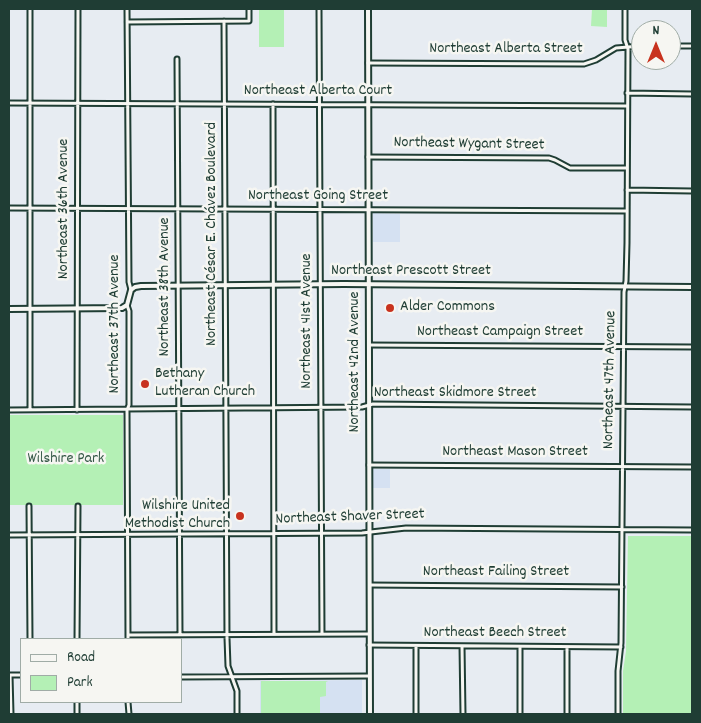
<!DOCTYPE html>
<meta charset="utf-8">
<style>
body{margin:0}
#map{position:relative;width:701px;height:723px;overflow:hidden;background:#e7ecf2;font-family:Dekko,sans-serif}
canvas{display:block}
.frame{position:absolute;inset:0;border:10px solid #1f3d34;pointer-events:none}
.legend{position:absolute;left:20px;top:638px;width:162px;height:65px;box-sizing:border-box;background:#f6f6f2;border:1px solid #a0aca6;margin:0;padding:6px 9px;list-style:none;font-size:15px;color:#1f3d34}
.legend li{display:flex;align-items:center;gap:10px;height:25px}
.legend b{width:25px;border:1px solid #a0aca6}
.north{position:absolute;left:631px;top:20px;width:50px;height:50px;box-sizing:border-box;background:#f6f6f2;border:1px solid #a0aca6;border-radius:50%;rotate:0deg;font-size:14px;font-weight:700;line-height:20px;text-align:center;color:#1f3d34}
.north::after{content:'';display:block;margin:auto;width:18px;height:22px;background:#c8321e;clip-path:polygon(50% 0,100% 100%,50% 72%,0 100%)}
</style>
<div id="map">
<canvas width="701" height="723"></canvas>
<div class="frame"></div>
<ul class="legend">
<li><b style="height:6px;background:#f6f6f2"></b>Road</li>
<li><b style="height:14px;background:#b4f0b5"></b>Park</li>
</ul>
<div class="north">N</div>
</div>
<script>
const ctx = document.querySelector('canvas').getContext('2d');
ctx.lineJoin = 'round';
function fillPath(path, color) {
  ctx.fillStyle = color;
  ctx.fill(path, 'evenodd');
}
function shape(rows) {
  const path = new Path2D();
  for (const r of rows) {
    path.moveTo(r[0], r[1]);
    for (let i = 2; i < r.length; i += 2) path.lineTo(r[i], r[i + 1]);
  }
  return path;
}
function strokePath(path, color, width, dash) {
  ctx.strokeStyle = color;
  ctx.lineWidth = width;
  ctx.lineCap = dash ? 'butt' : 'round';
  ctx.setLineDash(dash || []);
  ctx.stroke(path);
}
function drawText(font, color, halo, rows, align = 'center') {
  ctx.font = font + ' Dekko,sans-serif';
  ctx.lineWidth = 5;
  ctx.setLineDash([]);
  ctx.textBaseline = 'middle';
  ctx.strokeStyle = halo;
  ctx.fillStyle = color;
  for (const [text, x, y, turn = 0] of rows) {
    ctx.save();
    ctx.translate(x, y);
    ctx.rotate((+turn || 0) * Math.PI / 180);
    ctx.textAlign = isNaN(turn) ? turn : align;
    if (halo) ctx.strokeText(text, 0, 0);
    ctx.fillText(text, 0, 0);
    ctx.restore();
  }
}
fillPath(shape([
 [373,213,400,214,400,242,373,242],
 [372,469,390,469,390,488,372,488],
 [362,680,362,714,260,714,260,681]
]), '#d5e1f2');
fillPath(shape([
 [259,9,284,9,284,47,259,47],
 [592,9,607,9,607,27,591,26],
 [9,415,123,415,123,505,9,505],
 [628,536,692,536,692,714,623,714,623,671,626,651],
 [261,681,328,681,326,682,326,696,320,697,320,714,261,714]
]), '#b4f0b5');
const minor = shape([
 [127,9,129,282,131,290],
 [319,9,322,634],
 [224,21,227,638,228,666,237,691,237,714],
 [127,22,249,21,249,9],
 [671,46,692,46],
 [177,59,180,635],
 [368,63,584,64,596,60,616,48,641,46],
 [627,93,692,94],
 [9,103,627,106],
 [273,104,274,634],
 [368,157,549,158,555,160,570,168,627,168],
 [627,190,692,191],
 [9,208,627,211],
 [127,305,129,311,129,405,127,410,128,639],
 [369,345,692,347],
 [9,410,362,407,373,404,692,407],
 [30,410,30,9],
 [77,410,78,9],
 [369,465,692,467],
 [29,506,30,639],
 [9,535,362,533,406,528,692,530],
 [370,585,622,587],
 [128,635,369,634],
 [77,639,78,506],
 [369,645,621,647],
 [416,646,416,714],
 [462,646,463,714],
 [520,647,520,714],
 [567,647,567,714],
 [9,675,21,675],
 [10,675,11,714],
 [181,677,369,676],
 [128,702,129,714],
 [77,714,77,702],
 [618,714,618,671,621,643,624,292,626,281,627,243,628,49,625,40,625,9]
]);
const tertiary = shape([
 [368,9,370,714],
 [9,309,122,308,127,305,131,290,135,287,141,286,344,284,692,287]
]);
strokePath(minor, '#1f3d34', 7);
strokePath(tertiary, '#1f3d34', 8);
strokePath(minor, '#f6f6f2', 3);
strokePath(tertiary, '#f6f6f2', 4);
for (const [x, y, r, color] of [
 [390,308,5,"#c8321e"],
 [145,384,5,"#c8321e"],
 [240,516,5,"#c8321e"]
]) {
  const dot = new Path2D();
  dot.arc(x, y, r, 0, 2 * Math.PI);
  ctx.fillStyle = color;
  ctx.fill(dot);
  strokePath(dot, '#f6f6f2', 2);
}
drawText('16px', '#1f3d34', '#f6f6f2', [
 ["Northeast Alberta Street",506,50],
 ["Northeast Alberta Court",318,92],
 ["Northeast Wygant Street",469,145,1],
 ["Northeast Going Street",318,197],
 ["Northeast 36th Avenue",65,209,-90],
 ["Northeast César E. Chávez Boulevard",213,234,-90],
 ["Northeast Prescott Street",411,272],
 ["Northeast 38th Avenue",166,287,-90],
 ["Northeast 41st Avenue",308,321,-90],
 ["Northeast 37th Avenue",116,324,-90],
 ["Northeast Campaign Street",500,333],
 ["Northeast 42nd Avenue",356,362,-90],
 ["Northeast 47th Avenue",611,380,-89],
 ["Northeast Skidmore Street",455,394],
 ["Northeast Mason Street",515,453],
 ["Northeast Shaver Street",350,518,-2],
 ["Northeast Failing Street",496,573],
 ["Northeast Beech Street",495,634]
]);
drawText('16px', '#1f3d34', '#f6f6f2', [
 ["Alder Commons",400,308],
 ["Bethany",155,375],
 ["Lutheran Church",155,393],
 ["Wilshire United",230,507,"right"],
 ["Methodist Church",230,525,"right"]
], 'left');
drawText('16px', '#355847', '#f6f6f2', [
 ["Wilshire Park",66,460]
]);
</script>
